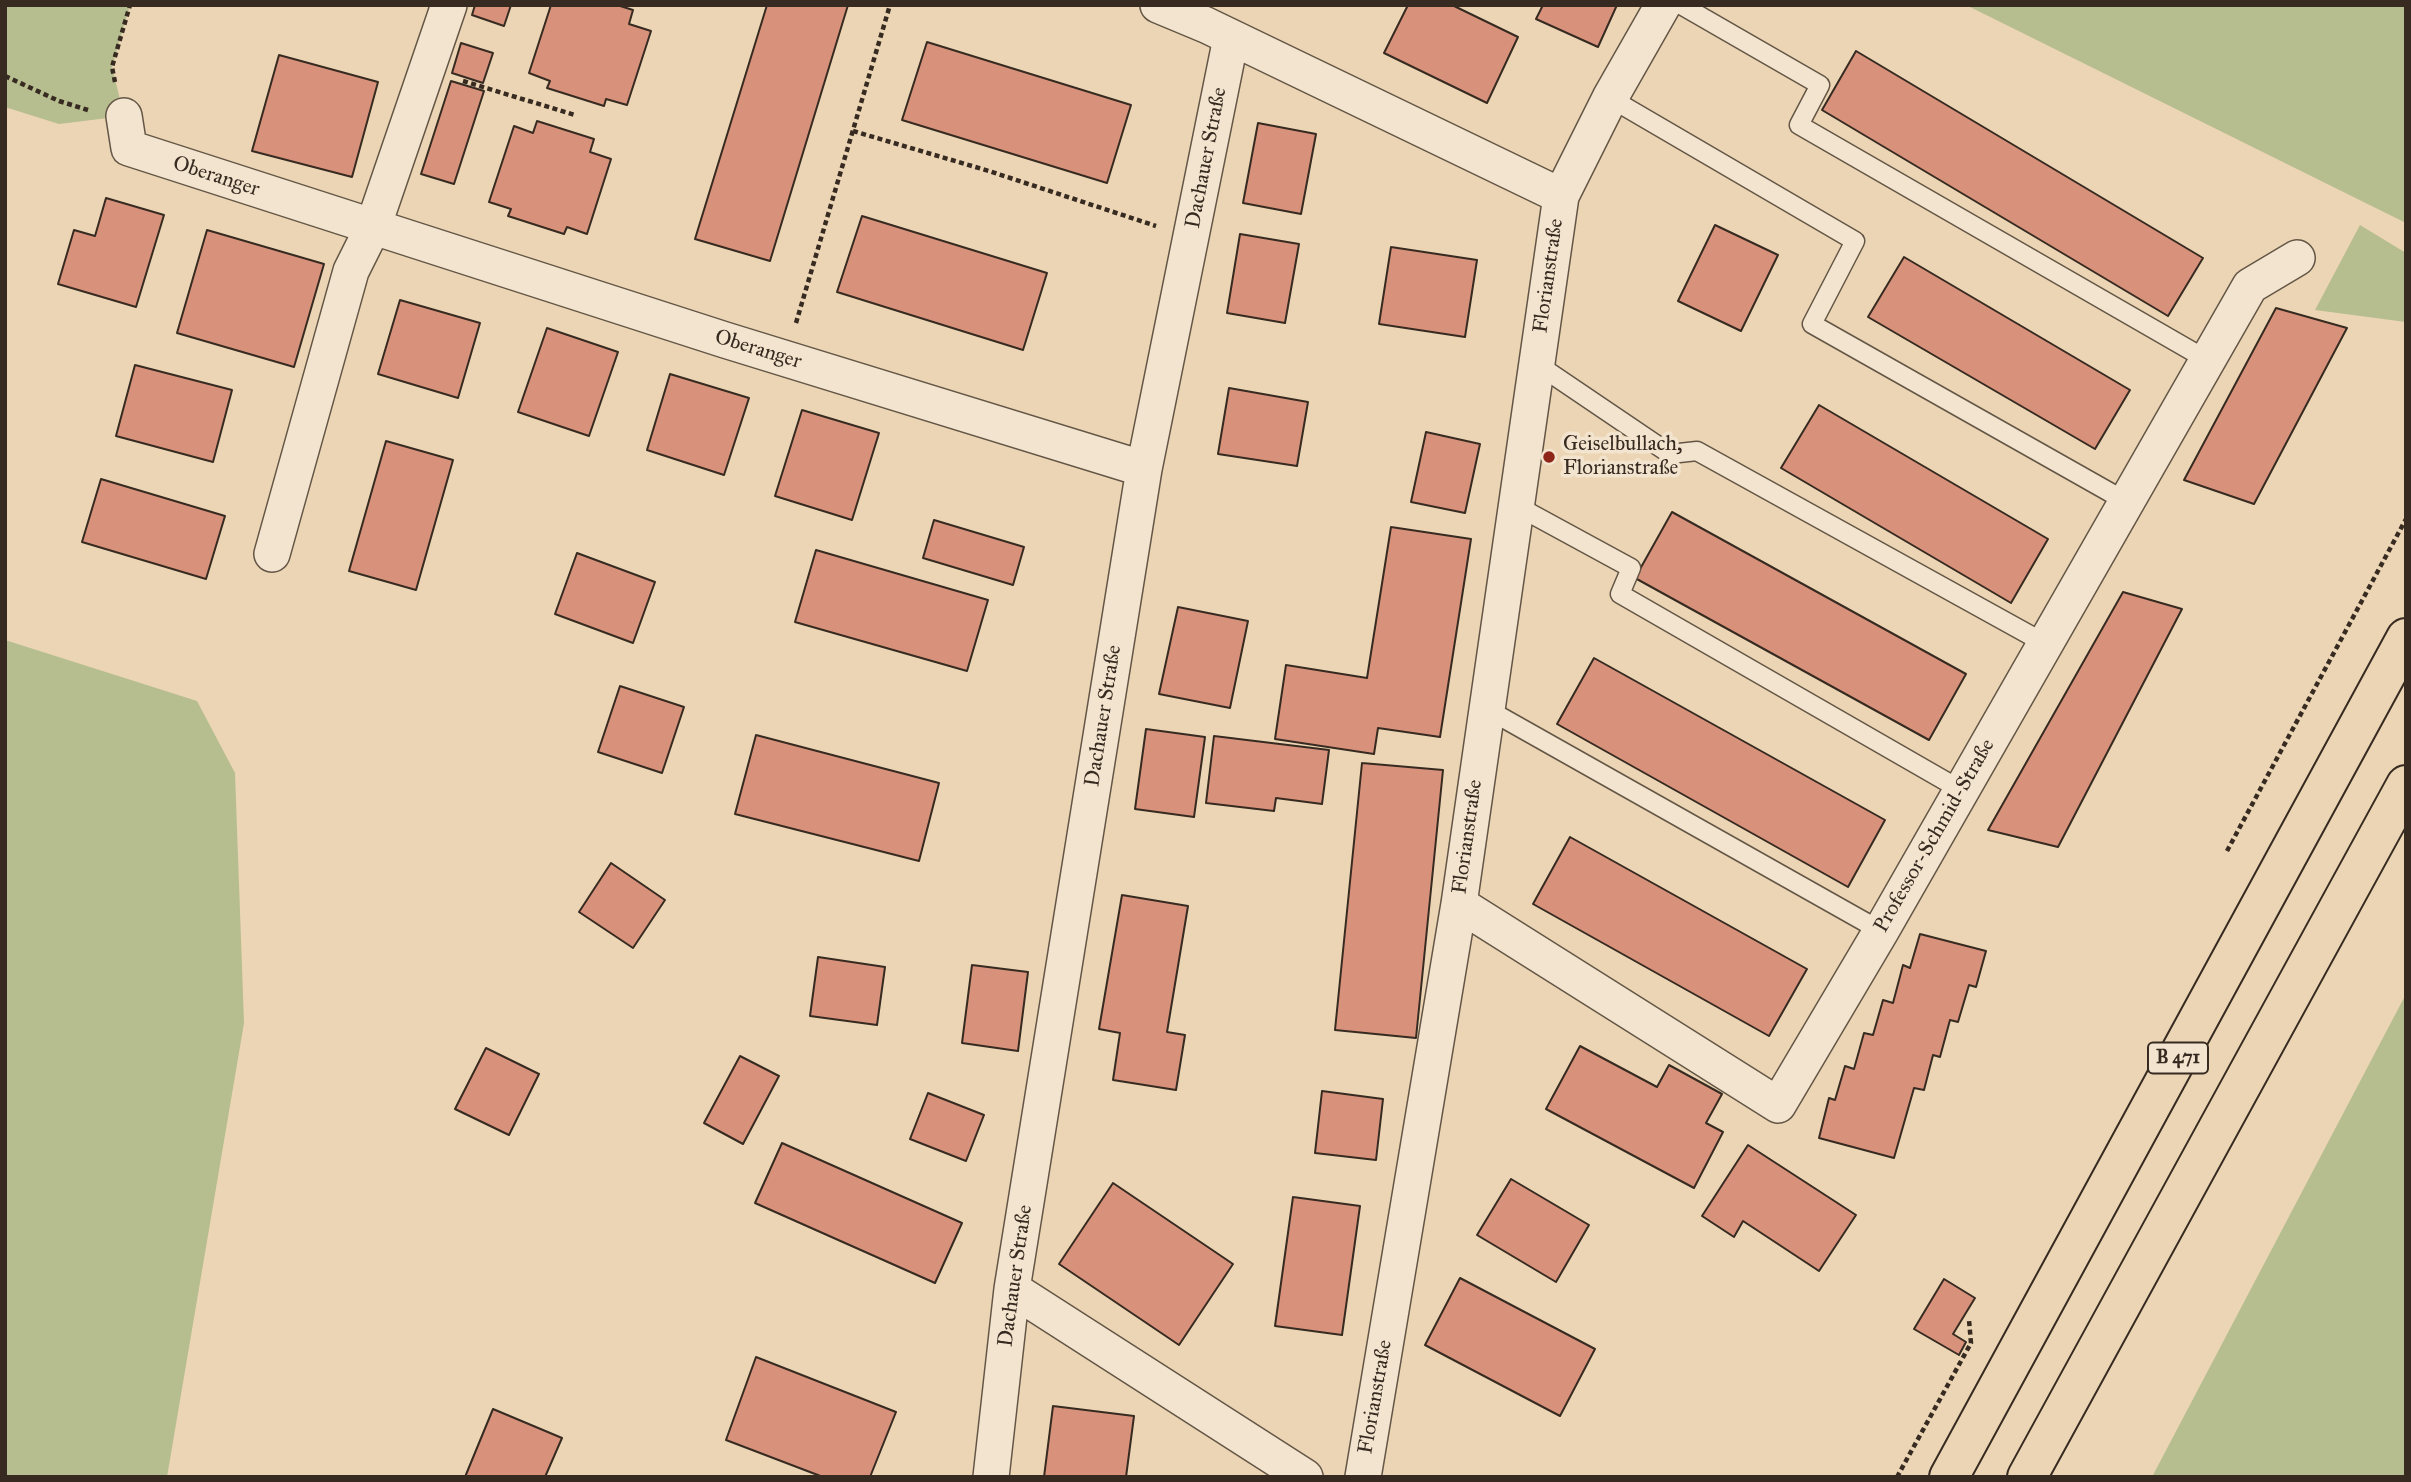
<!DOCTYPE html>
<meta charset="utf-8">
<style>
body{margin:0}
#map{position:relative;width:2411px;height:1482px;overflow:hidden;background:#ebd5b4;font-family:"IM FELL Great Primer",serif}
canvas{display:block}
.frame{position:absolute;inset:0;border:7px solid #372b21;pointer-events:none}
</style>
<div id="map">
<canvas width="2411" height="1482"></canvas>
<div class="frame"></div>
</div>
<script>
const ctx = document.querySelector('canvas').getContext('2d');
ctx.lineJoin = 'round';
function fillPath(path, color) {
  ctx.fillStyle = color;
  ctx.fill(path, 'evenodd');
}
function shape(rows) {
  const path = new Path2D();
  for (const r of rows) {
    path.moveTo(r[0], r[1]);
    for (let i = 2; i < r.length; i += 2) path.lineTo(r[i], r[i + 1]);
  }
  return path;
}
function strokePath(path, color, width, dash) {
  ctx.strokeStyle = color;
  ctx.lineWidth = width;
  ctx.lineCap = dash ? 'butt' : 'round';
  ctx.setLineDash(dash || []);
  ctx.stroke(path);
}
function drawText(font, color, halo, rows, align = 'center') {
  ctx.font = font + ' "IM FELL Great Primer",serif';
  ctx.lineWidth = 7;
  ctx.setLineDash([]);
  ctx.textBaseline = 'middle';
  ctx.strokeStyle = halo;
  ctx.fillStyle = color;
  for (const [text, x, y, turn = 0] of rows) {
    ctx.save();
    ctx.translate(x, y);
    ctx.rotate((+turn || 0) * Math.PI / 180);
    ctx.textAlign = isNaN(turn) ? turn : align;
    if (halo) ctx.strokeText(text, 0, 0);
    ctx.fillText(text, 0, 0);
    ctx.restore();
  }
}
fillPath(shape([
 [5,5,130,5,112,67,124,116,59,124,5,107],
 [1966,5,2406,5,2406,223],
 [2360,225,2406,253,2406,322,2315,310],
 [5,640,197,701,235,773,244,1023,167,1477,5,1477],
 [2406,994,2406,1477,2151,1477,2152,1477]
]), '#b6bd8e');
const building = shape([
 [475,5,511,5,504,26,472,15,475,5],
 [551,5,617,5,633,10,629,24,651,31,627,105,606,99,604,106,547,88,550,81,529,73,551,5],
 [767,5,848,5,770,261,695,239,767,5],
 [1408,5,1452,5,1518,37,1487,103,1384,53,1408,5],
 [1543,5,1617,5,1598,47,1536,19,1543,5],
 [927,42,1131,105,1107,183,902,120,927,42],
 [461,43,493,53,483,83,452,73,461,43],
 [1856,51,2203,258,2168,316,1822,110,1856,51],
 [279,55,378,82,352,177,252,151,279,55],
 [451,81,484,91,454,184,421,174,451,81],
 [537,121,594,139,590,152,611,159,587,234,567,227,564,234,508,216,511,209,489,202,514,126,533,133,537,121],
 [1258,123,1316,134,1301,214,1243,203,1258,123],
 [106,198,164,215,136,307,58,284,74,230,95,236,106,198],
 [862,216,1047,273,1023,350,837,292,862,216],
 [1715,225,1778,255,1741,331,1678,301,1715,225],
 [207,230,324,264,294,367,177,333,207,230],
 [1240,234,1299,244,1285,323,1227,313,1240,234],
 [1391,247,1477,260,1465,337,1379,324,1391,247],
 [1904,257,2130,390,2095,449,1868,317,1904,257],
 [400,300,480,323,458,398,378,374,400,300],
 [2276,308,2347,328,2254,504,2184,480,2276,308],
 [547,328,618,352,589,436,518,412,547,328],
 [135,365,232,390,213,462,116,436,135,365],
 [670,374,749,398,724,475,647,450,670,374],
 [1229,388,1308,402,1297,466,1218,454,1229,388],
 [1819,405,2048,539,2011,603,1781,468,1819,405],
 [802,410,879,433,852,520,775,496,802,410],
 [1426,432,1480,444,1465,513,1411,502,1426,432],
 [386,441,453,460,416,590,349,571,386,441],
 [101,479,225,516,206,579,82,542,101,479],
 [1672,512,1966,674,1929,740,1635,578,1672,512],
 [934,520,1024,547,1013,585,923,558,934,520],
 [1391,527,1471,539,1440,737,1378,728,1374,754,1275,739,1286,665,1367,678,1391,527],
 [816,550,988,600,967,671,795,622,816,550],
 [577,553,655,582,633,643,555,614,577,553],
 [2123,592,2182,609,2058,847,1988,830,2123,592],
 [1178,607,1248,621,1230,708,1159,694,1178,607],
 [1594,658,1885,820,1848,887,1557,724,1594,658],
 [620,686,684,707,662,773,598,752,620,686],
 [1146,729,1205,737,1194,817,1135,809,1146,729],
 [756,735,939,783,919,861,735,814,756,735],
 [1214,736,1329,750,1322,804,1276,798,1274,811,1206,803,1214,736],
 [1362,763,1443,770,1416,1038,1335,1030,1362,763],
 [1570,837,1807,969,1769,1036,1533,904,1570,837],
 [611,863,665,900,633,948,579,912,611,863],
 [1122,895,1188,906,1167,1032,1185,1035,1176,1090,1113,1080,1120,1033,1099,1029,1122,895],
 [1920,934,1986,951,1976,987,1969,985,1958,1022,1950,1020,1940,1057,1933,1055,1924,1090,1914,1088,1894,1158,1819,1138,1829,1098,1835,1100,1845,1066,1854,1069,1864,1033,1873,1035,1883,1000,1893,1003,1903,965,1910,968,1920,934],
 [818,957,885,967,877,1025,810,1016,818,957],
 [972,965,1028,972,1018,1051,962,1043,972,965],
 [1580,1046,1657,1087,1669,1065,1722,1094,1706,1123,1723,1132,1694,1188,1546,1109,1580,1046],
 [486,1048,539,1074,509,1135,455,1109,486,1048],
 [740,1056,779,1076,743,1144,704,1123,740,1056],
 [1322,1091,1383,1099,1376,1160,1315,1153,1322,1091],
 [928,1093,984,1115,966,1161,910,1139,928,1093],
 [782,1143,962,1223,935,1283,755,1203,782,1143],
 [1748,1145,1856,1215,1819,1271,1743,1221,1734,1237,1702,1216,1748,1145],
 [1511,1179,1589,1225,1556,1282,1477,1235,1511,1179],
 [1113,1183,1233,1264,1179,1345,1059,1264,1113,1183],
 [1293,1197,1360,1206,1342,1335,1275,1326,1293,1197],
 [1460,1278,1595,1349,1560,1416,1425,1345,1460,1278],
 [1944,1279,1975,1298,1953,1334,1966,1342,1959,1355,1914,1329,1944,1279],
 [756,1357,896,1412,870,1477,823,1477,726,1440,756,1357],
 [1053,1406,1134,1416,1126,1477,1044,1477,1053,1406],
 [493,1409,562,1438,545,1477,465,1477,493,1409]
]);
fillPath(building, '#d8927b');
strokePath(building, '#372b21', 2);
const lane = shape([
 [1681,5,1820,85,1799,125,2209,361],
 [1610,98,1855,241,1812,324,2127,502],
 [1537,364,1670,454,1697,451,2046,644],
 [1517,506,1631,568,1620,594,1961,790],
 [1487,709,1881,931]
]);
const street = shape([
 [1158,5,1206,25,1561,196],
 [124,116,129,148,725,340,1144,469],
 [272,554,351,271,373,227,449,5],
 [1459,904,1778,1105,1881,931,2250,286,2297,258],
 [1012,1289,1305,1477],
 [991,1477,1012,1289,1144,469,1231,38],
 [1363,1477,1459,904,1561,196,1610,98,1663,5]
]);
const highway = shape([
 [1949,1477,2406,638],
 [2027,1477,2406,785]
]);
strokePath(lane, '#645646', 21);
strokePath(street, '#645646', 38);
strokePath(highway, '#372b21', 42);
strokePath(shape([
 [5,76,59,101,88,110],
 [463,81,575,115],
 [115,82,112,67,130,5],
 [853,131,989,171,1156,226],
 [796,323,890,5],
 [2227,851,2406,519],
 [1897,1477,1971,1343,1969,1320]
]), '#372b21', 4.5, [5, 3.5]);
strokePath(lane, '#f2e4ce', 18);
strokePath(street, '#f2e4ce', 35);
strokePath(highway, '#ebd5b4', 38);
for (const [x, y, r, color] of [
 [1549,457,7,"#8f2418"]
]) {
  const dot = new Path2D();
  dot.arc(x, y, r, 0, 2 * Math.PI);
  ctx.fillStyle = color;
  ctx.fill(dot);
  strokePath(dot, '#f2e4ce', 2.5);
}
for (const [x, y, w] of [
 [2178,1058,60]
]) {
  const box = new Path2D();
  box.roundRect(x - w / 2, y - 15.5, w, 31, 5);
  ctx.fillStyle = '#f2e4ce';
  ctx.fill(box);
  strokePath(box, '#372b21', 2);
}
drawText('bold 19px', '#372b21', null, [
 ["B 471",2178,1058]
]);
drawText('21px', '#372b21', '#f2e4ce', [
 ["Dachauer Straße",1207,158,-79],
 ["Oberanger",216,177,18],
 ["Florianstraße",1549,276,-82],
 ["Oberanger",758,350,17],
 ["Dachauer Straße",1104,716,-81],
 ["Professor-Schmid-Straße",1935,836,-60],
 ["Florianstraße",1468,837,-82],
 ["Dachauer Straße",1016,1276,-82],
 ["Florianstraße",1376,1397,-80]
]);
drawText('21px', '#372b21', '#f2e4ce', [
 ["Geiselbullach,",1563,445],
 ["Florianstraße",1563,469]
], 'left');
</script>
